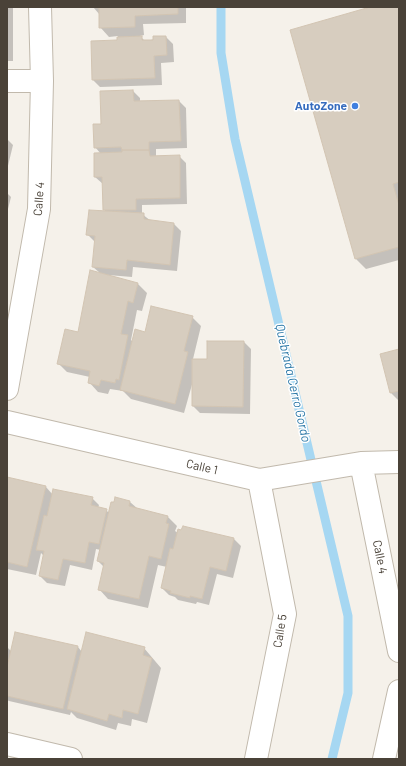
<!DOCTYPE html>
<style>
body{margin:0}
#map{position:relative;width:406px;height:766px;overflow:hidden;background:#f5f1ea;font-family:Barlow,sans-serif}
canvas{display:block}
.frame{position:absolute;inset:0;border:8px solid #4a4238;pointer-events:none}
</style>
<div id="map">
<canvas width="406" height="766"></canvas>
<div class="frame"></div>
</div>
<script>
const ctx = document.querySelector('canvas').getContext('2d');
ctx.lineJoin = 'round';
function fillPath(path, color) {
  ctx.fillStyle = color;
  ctx.fill(path, 'evenodd');
}
function shape(rows) {
  const path = new Path2D();
  for (const r of rows) {
    path.moveTo(r[0], r[1]);
    for (let i = 2; i < r.length; i += 2) path.lineTo(r[i], r[i + 1]);
  }
  return path;
}
function strokePath(path, color, width, dash) {
  ctx.strokeStyle = color;
  ctx.lineWidth = width;
  ctx.lineCap = dash ? 'butt' : 'round';
  ctx.setLineDash(dash || []);
  ctx.stroke(path);
}
function drawText(font, color, halo, rows, align = 'center') {
  ctx.font = font + ' Barlow,sans-serif';
  ctx.lineWidth = 3;
  ctx.setLineDash([]);
  ctx.textBaseline = 'middle';
  ctx.strokeStyle = halo;
  ctx.fillStyle = color;
  for (const [text, x, y, turn = 0] of rows) {
    ctx.save();
    ctx.translate(x, y);
    ctx.rotate((+turn || 0) * Math.PI / 180);
    ctx.textAlign = isNaN(turn) ? turn : align;
    if (halo) ctx.strokeText(text, 0, 0);
    ctx.fillText(text, 0, 0);
    ctx.restore();
  }
}
fillPath(shape([
 [7,7,13,7,13,61,7,61],
 [93,7,186,7,186,23,143,24,144,35,140,36,145,41,166,37,173,44,174,62,161,63,162,85,100,87,93,80,118,41,118,36,109,37,100,27,100,15],
 [373,7,399,7,399,260,366,269,356,259],
 [133,91,140,98,140,102,179,101,186,108,187,148,156,149,156,157,179,156,186,163,187,204,142,205,142,214,151,221,174,224,181,231,177,271,133,267,132,277,108,275,138,284,147,293,142,311,137,310,131,340,133,342,146,333,192,317,201,326,193,359,194,360,208,360,244,342,251,349,250,414,200,413,193,406,193,381,184,413,131,399,123,391,110,389,108,394,98,392,89,382,90,377,67,372,58,363,79,333,100,273,93,267,95,242,87,234,106,212,104,209,103,184,95,177,101,154,95,147,102,125],
 [7,139,13,145,7,170],
 [7,193,11,197,7,213],
 [399,350,399,401,391,393],
 [7,478,46,487,53,495,92,498,99,505,98,508,106,510,109,513,130,502,138,509,167,516,177,526,175,531,178,533,234,539,241,546,233,578,217,574,209,605,197,602,196,604,178,600,175,597,169,595,162,588,167,567,158,565,148,608,108,599,99,589,104,567,98,561,101,550,96,549,92,570,70,565,65,586,47,583,40,576,44,556,41,553,36,575,7,569],
 [16,633,78,647,82,652,144,648,161,668,147,723,132,719,131,726,118,723,116,730,77,718,71,712,70,715,9,701,7,700,7,647,12,652]
]), '#0003');
strokePath(shape([
 [221,7,221,53,235,139,348,616,348,693,332,759]
]), '#a6d7f2', 9);
const building = shape([
 [92,7,178,7,178,14,135,16,135,27,99,28,99,8,92,7],
 [370,7,399,7,399,182,393,184,399,205,399,247,355,259,290,30,370,7],
 [142,36,142,40,153,40,153,36,166,36,167,55,154,56,155,78,92,80,91,41,117,40,117,37,142,36],
 [133,90,134,101,179,100,181,141,149,142,149,150,122,150,121,147,94,148,93,124,101,124,100,91,133,90],
 [122,150,149,150,150,156,180,155,180,198,136,199,136,210,103,210,102,177,94,177,94,153,122,152,122,150],
 [89,210,144,213,144,219,174,223,170,265,127,260,126,270,92,267,95,236,86,235,89,210],
 [90,270,138,283,133,303,128,301,121,334,128,335,119,380,116,379,115,383,101,380,99,386,88,383,90,371,57,364,65,329,78,332,90,270],
 [151,306,193,316,184,351,188,352,175,404,120,390,135,329,145,332,151,306],
 [207,341,244,341,243,407,192,406,192,359,207,359,207,341],
 [399,349,399,391,390,393,380,354,399,349],
 [7,477,46,486,27,567,7,562,7,477],
 [53,489,93,497,91,505,107,509,99,544,89,542,85,563,63,559,58,580,39,576,44,551,36,550,44,515,47,516,53,489],
 [115,497,130,501,129,506,168,516,166,523,169,524,161,559,149,556,139,599,98,590,104,563,97,561,111,502,114,502,115,497],
 [183,526,234,538,226,571,210,567,202,599,190,596,190,598,170,593,171,591,161,588,170,548,173,549,178,529,181,530,183,526],
 [15,632,78,646,63,709,7,696,7,667,15,632],
 [86,632,145,647,143,655,152,658,138,714,123,710,122,718,109,714,107,721,67,709,86,632]
]);
fillPath(building, '#d7cdbf');
strokePath(building, '#d2c4b2', 1);
const street = shape([
 [7,81,42,81],
 [7,389,39,209,42,81,40,7],
 [7,422,259,480,361,463,399,462],
 [361,463,399,651],
 [7,744,71,759],
 [256,759,285,614,259,480],
 [384,759,399,691]
]);
strokePath(street, '#c1b9ac', 24);
strokePath(street, '#fff', 22);
for (const [x, y, r, color] of [
 [355,106,4,"#3f7fe0"]
]) {
  const dot = new Path2D();
  dot.arc(x, y, r, 0, 2 * Math.PI);
  ctx.fillStyle = color;
  ctx.fill(dot);
  strokePath(dot, '#fff', 1.5);
}
drawText('bold 12px', '#366cbe', '#fff', [
 ["AutoZone",347,106]
], 'right');
drawText('12px', '#4a4238', '#fff', [
 ["Calle 4",39,199,-86],
 ["Calle 1",202,467,13],
 ["Calle 4",380,557,79],
 ["Calle 5",280,631,-81]
]);
drawText('italic 13px', '#2b78a7', '#fff', [
 ["Quebrada Cerro Gordo",293,383,77]
]);
</script>
